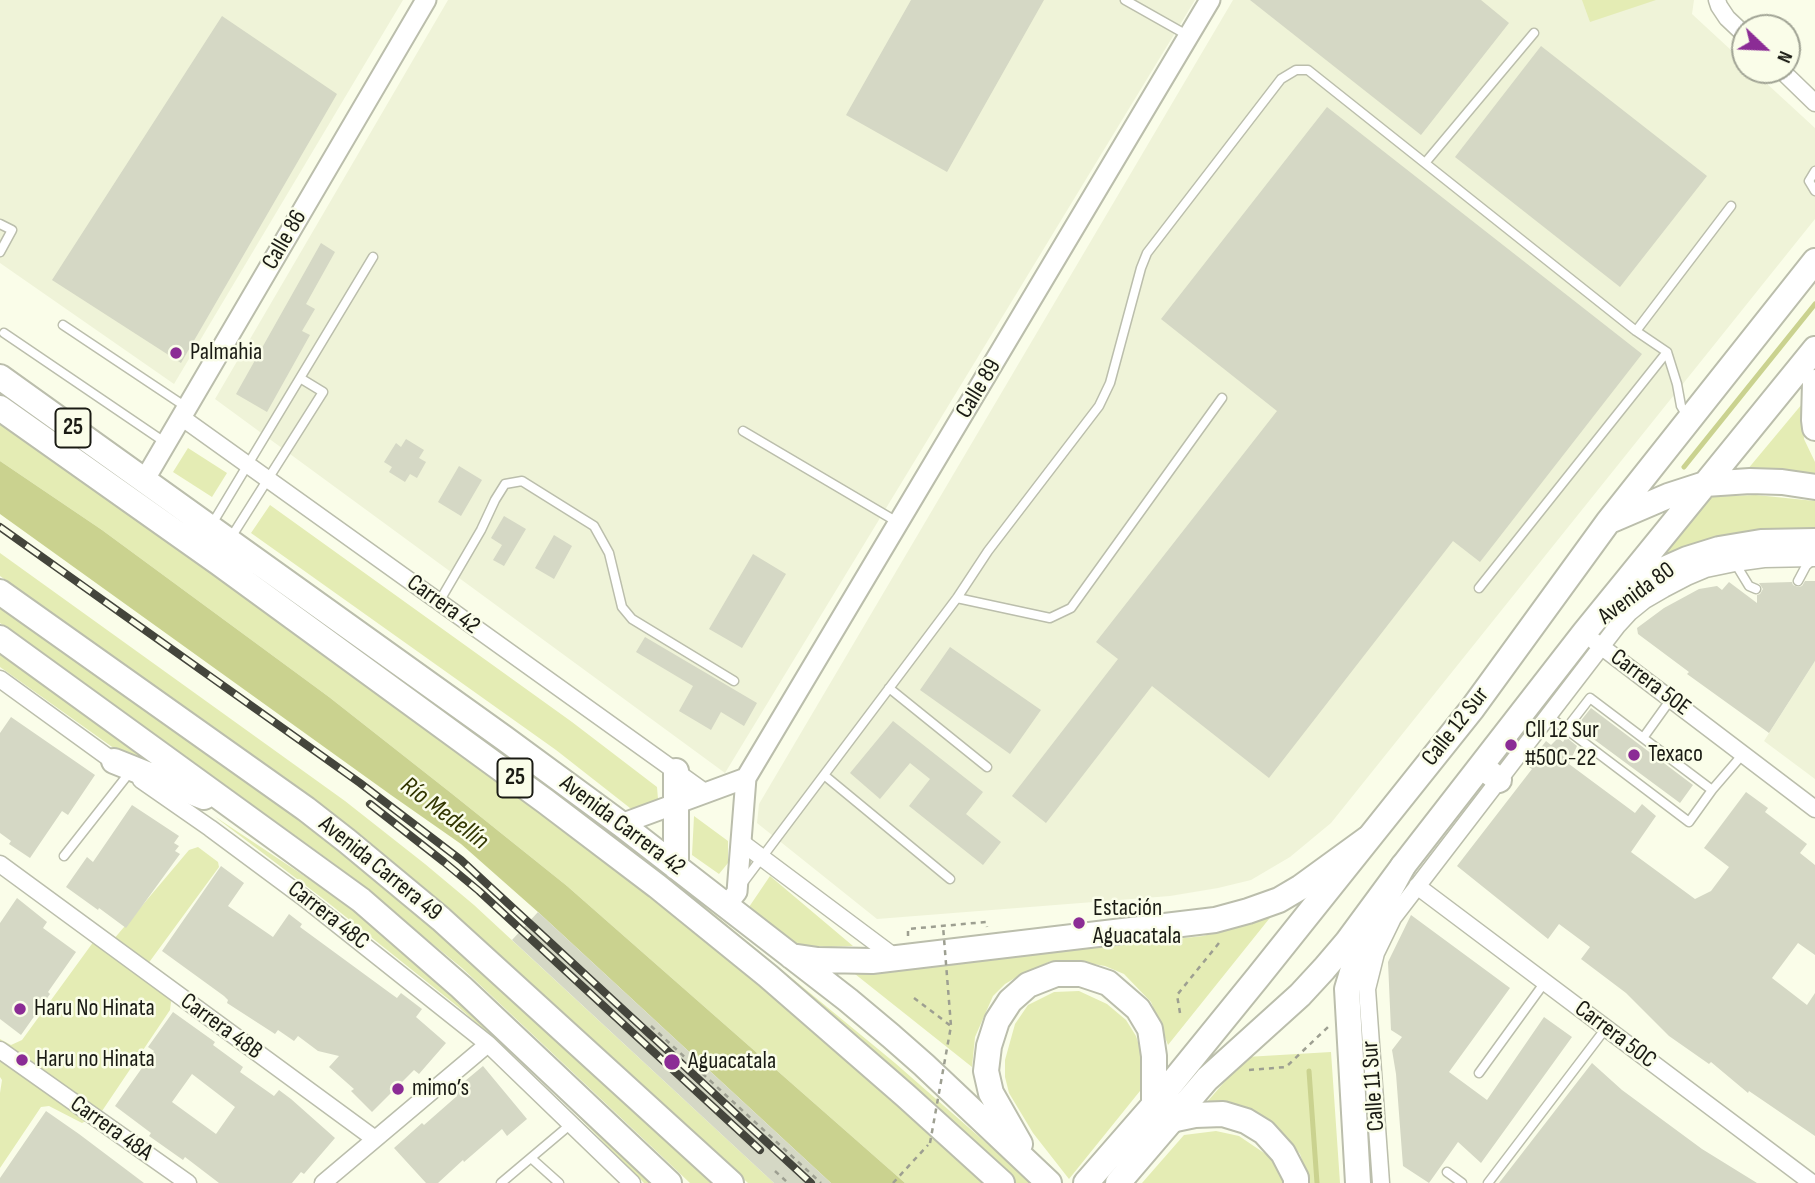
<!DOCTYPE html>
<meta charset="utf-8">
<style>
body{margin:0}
#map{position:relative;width:1815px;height:1183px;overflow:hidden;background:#fafde9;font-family:"Sofia Sans Condensed",sans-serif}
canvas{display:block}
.north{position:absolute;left:1731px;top:14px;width:70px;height:70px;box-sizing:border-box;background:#fafde9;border:2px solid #a0a394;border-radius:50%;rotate:113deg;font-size:19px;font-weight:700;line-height:28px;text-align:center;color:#1a1b14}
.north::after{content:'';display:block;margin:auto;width:24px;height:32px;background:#8b2c95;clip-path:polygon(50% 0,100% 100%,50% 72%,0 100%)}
</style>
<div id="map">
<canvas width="1815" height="1183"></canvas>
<div class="north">N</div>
</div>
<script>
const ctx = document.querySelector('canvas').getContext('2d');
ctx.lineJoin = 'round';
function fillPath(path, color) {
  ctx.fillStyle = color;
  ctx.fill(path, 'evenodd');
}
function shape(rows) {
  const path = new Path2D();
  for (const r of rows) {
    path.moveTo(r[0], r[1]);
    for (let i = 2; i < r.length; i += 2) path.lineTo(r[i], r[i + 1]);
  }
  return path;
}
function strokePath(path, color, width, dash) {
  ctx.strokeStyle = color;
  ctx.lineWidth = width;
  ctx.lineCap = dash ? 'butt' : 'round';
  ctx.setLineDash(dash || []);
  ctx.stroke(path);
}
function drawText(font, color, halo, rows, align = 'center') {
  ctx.font = font + ' "Sofia Sans Condensed",sans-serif';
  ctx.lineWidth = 5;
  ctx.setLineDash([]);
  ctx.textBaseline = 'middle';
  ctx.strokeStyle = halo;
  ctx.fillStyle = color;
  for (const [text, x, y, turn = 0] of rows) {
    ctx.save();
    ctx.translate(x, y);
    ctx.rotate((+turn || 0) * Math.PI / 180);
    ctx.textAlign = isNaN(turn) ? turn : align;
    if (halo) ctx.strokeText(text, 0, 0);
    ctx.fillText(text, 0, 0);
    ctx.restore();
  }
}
fillPath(shape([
 [0,0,403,0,174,384,0,263],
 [448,0,1195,0,725,773,215,399],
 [1233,0,1694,0,1692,14,1745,63,1745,70,1752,70,1815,128,1815,219,1331,823,1290,857,1251,880,1218,888,1170,896,877,919,757,823,759,804],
 [1815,661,1815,779,1764,741]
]), '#eff3d8');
fillPath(shape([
 [1582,0,1656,0,1590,22],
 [0,386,612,830,895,1063,1032,1183,1011,1183,866,1048,0,396],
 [1802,404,1804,439,1815,462,1815,475,1797,471,1747,470],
 [0,420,496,771,746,972,990,1183,905,1183,567,886,451,793,329,697,102,530,0,461],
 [188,448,227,473,212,497,173,472],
 [1756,495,1815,501,1815,536,1635,577,1703,497],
 [270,505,572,722,657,787,658,799,655,806,643,811,630,808,556,750,251,533],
 [0,553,345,801,425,864,474,905,774,1183,748,1183,455,914,363,839,0,576],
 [0,604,309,821,416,909,714,1183,690,1183,462,968,332,862,0,623],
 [0,654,151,760,115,749,0,667],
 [214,816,342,901,414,958,655,1183,644,1183,540,1078,457,1006,326,901],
 [694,816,728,841,728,863,719,874,692,855],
 [198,847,218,862,219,867,142,972,169,995,171,1002,170,1010,100,1114,82,1123,49,1106,41,1107,0,1168,0,1093,2,1080,0,1077,0,1039,11,1045,22,1040,94,941,108,946,189,850],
 [770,876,853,946,825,947,797,944,749,907],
 [1277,909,1168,1045,1151,1002,1124,974,1105,966,1082,962,1051,961,1020,975,1005,984,993,996,975,1037,972,1067,855,974,1203,936,1249,924],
 [1079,991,1107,1004,1126,1020,1136,1036,1143,1057,1144,1086,1069,1179,1033,1133,1009,1093,1005,1077,1005,1060,1015,1024,1028,1005,1054,992],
 [1331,1052,1340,1183,1310,1183,1300,1154,1278,1127,1251,1110,1207,1102,1246,1057],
 [1216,1131,1239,1136,1270,1157,1285,1183,1142,1183,1184,1135]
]), '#e4ecb4');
fillPath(shape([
 [0,461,102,530,329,697,451,793,567,886,905,1183,831,1183,538,912,461,844,391,795,0,514]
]), '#cad28f');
strokePath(shape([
 [1684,467,1815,304],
 [1309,1071,1317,1183]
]), '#cad28f', 5);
fillPath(shape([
 [911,0,1044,0,947,172,846,115],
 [1250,0,1481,0,1509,23,1421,135],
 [222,16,337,94,181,363,52,280],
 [1541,46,1707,176,1620,287,1455,157],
 [1327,107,1642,354,1480,562,1453,541,1269,778,1152,686,1046,823,1012,796,1118,659,1096,642,1277,411,1161,319],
 [321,243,335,252,306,304,315,309,302,331,310,335,267,412,236,394],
 [406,439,424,450,419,458,426,462,417,478,410,474,405,482,389,472,392,467,384,462,396,443,401,447],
 [459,466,482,480,461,516,438,502],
 [504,516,526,529,504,566,493,560,502,545,491,538],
 [554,535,572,546,554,579,535,568],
 [753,554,786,574,742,648,709,629],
 [1805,581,1815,581,1815,661,1769,733,1687,674,1689,672,1638,634,1637,628,1664,608,1699,589,1717,586,1722,590,1729,582,1757,603,1757,595,1760,594,1763,589,1759,583,1792,582,1793,585,1798,587,1802,586],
 [645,637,757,703,744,726,721,712,711,730,679,711,693,686,636,652],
 [950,647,1041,710,1010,754,920,690],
 [1591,708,1693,785,1680,803,1584,732,1583,734,1575,728],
 [11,717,95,775,68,815,62,811,30,858,9,844,11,841,0,833,0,733],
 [893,721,983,792,966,814,1001,842,983,865,909,806,930,779,910,763,880,799,850,773],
 [1566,737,1577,746,1569,764,1635,813,1642,804,1656,816,1631,852,1695,899,1711,891,1729,867,1704,848,1746,792,1768,808,1765,812,1807,844,1800,853,1815,865,1815,955,1798,943,1772,978,1807,1005,1815,993,1815,1136,1749,1091,1748,1093,1711,1062,1709,1064,1669,1036,1626,993,1581,959,1590,947,1559,924,1548,939,1457,866,1532,769,1527,766,1546,741,1551,745,1558,738,1563,742],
 [132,805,179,836,174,843,179,846,175,851,180,854,126,928,99,908,98,910,66,887,87,857,93,862],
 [221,866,244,883,228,906,273,937,289,914,302,924,300,927,390,993,397,998,401,993,422,1009,416,1017,446,1043,419,1074,414,1070,372,1112,351,1091,354,1089,329,1067,339,1056,318,1051,298,1036,294,1041,278,1030,275,1034,227,1003,228,1000,224,996,162,951],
 [17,898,47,922,43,928,76,952,48,992,50,994,21,1035,0,1019,0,923],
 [538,912,831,1183,774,1183,512,940],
 [1411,915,1510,988,1449,1072,1487,1100,1544,1017,1572,1037,1481,1163,1458,1142,1429,1183,1403,1166,1396,1074,1392,1050,1402,1037,1391,1030,1388,962],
 [173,1012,215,1042,213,1045,243,1067,240,1072,274,1096,279,1090,291,1099,335,1138,304,1174,301,1172,292,1183,219,1183,185,1157,183,1160,149,1136,151,1133,115,1106,154,1051,148,1047],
 [192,1074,235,1107,216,1134,172,1102],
 [1592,1063,1622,1090,1702,1149,1757,1183,1499,1183],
 [483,1066,527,1119,507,1136,502,1129,464,1162,463,1160,438,1183,426,1183,394,1148,422,1123,424,1125,457,1096,453,1091],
 [46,1111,79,1134,144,1183,0,1183,0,1178]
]), '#d5d8c5');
const service = shape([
 [1125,0,1187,35],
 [1425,163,1534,33],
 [1815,171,1809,181,1815,191],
 [0,224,12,230,0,252],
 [63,325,186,407],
 [1636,331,1731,206],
 [4,333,166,443],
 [1667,352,1677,384,1681,406,1687,416],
 [743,431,899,523],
 [212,524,373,257],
 [230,539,323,392,300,378],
 [1735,563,1749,586,1756,589],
 [1798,581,1806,566,1815,558],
 [957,598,1050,618,1071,608,1222,398],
 [439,602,481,530,495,500,505,484,522,481,594,526,609,553,622,607,632,619,734,681],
 [889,688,987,767],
 [1548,716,1566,729,1689,822,1712,790,1590,698,1566,729],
 [1643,738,1671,699],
 [824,775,950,879],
 [1712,790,1743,754],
 [64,856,130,772],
 [742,884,957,598,988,551,1099,406,1110,383,1141,268,1147,253,1281,79,1296,70,1308,70,1636,331,1667,352,1479,588],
 [1479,1073,1545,982],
 [531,1158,559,1183],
 [1447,1172,1462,1183],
 [501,1183,571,1124],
 [1488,1183,1606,1028]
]);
const minor = shape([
 [1717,0,1719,6,1727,18,1745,35],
 [1781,70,1815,103],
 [181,417,706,793],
 [1594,641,1815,809],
 [0,679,120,766],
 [141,780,210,828,303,897,488,1044,632,1183],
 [741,842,896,958],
 [0,864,375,1139],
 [1417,886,1812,1183],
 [0,1050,188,1183],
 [323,1183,488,1044],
 [1381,1183,1367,989,1376,953,1393,918,1618,625,1629,613,1645,600,1664,589,1687,577,1706,569,1735,563,1764,559,1815,558]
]);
const tertiary = shape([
 [145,479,426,0],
 [621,824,746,778],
 [726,906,737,892,746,778,1210,0]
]);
const primary = shape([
 [1815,382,1814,420,1815,428],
 [1612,520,1668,496,1705,484,1750,481,1782,482,1815,487],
 [1625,598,1660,571,1687,559,1719,549,1761,542,1815,541],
 [1481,766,1499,780],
 [1086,1183,1154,1105,1258,977,1472,709,1608,522,1815,261],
 [1118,1183,1207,1079,1300,995,1324,969,1347,942,1403,866,1584,633,1815,349]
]);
const trunk = shape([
 [0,377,504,738,621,824,848,1000,891,1036,924,1065,1049,1183],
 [0,408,219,563,545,801,657,886,768,976,906,1096,1002,1183],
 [0,592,306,809,347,841,441,919,731,1183],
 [0,638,361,900,461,987,669,1183],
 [114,761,204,797],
 [676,771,676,867],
 [791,956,818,960,872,961,1215,920,1248,911,1279,900,1301,887,1367,839],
 [1171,1120,1195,1115,1223,1114,1246,1121,1264,1132,1283,1153,1296,1178,1296,1183],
 [1020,1144,991,1093,986,1071,989,1046,997,1021,1010,1001,1028,985,1056,974,1081,974,1108,983,1138,1009,1150,1029,1154,1056,1154,1105],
 [1358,1183,1347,989,1358,952,1367,932,1403,866]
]);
strokePath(service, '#bbbeac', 11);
strokePath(minor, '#bbbeac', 19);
strokePath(tertiary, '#bbbeac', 23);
strokePath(primary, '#bbbeac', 28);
strokePath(trunk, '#bbbeac', 28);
strokePath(shape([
 [908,936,908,929,986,922,987,927],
 [914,998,951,1026],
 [1180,1013,1177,995,1219,943],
 [651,1026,821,1183],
 [1249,1070,1286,1067,1328,1027],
 [775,1171,788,1183],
 [893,1183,928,1145]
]), '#9d9f91', 2.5, [5, 5]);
strokePath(service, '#fff', 8);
strokePath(minor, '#fff', 16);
strokePath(tertiary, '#fff', 19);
strokePath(primary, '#fff', 24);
strokePath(trunk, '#fff', 24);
const rail = shape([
 [0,527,360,783,461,860,811,1183],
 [370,804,444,862,479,891,760,1150]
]);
strokePath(rail, '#44453c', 8);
strokePath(rail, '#fafde9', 5, [16]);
strokePath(shape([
 [930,1143,951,1026,943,926]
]), '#9d9f91', 2.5, [5, 5]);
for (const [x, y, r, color] of [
 [176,353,7,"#8b2c95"],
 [1511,745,7,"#8b2c95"],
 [1634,755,7,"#8b2c95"],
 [1079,923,7,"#8b2c95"],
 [20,1009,7,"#8b2c95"],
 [22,1060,7,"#8b2c95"],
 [672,1062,9,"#8b2c95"],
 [398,1089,7,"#8b2c95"]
]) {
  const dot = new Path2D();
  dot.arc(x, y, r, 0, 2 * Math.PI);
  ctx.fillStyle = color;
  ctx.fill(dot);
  strokePath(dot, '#fafde9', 2.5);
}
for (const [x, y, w] of [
 [73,428,35],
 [515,778,35]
]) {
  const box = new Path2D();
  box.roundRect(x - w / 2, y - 19.5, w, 39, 5);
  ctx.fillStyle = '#fafde9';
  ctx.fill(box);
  strokePath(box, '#1a1b14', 2);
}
drawText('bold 23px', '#1a1b14', null, [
 ["25",73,428],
 ["25",515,778]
]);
drawText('24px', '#1a1b14', '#fafde9', [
 ["Calle 86",285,240,-60],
 ["Calle 89",979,389,-59],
 ["Avenida 80",1637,594,-36],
 ["Carrera 42",443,605,36],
 ["Carrera 50E",1650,683,37],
 ["Calle 12 Sur",1456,727,-52],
 ["Avenida Carrera 42",622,826,37],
 ["Avenida Carrera 49",380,869,39],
 ["Carrera 48C",328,916,38],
 ["Carrera 48B",221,1027,36],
 ["Carrera 50C",1615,1035,37],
 ["Calle 11 Sur",1374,1086,-94],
 ["Carrera 48A",111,1129,35]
]);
drawText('24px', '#1a1b14', '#fafde9', [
 ["Palmahia",190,353],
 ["Cll 12 Sur",1525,731],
 ["#50C-22",1525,759],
 ["Texaco",1648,755],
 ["Estación",1093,909],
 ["Aguacatala",1093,937],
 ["Haru No Hinata",34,1009],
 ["Haru no Hinata",36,1060],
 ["Aguacatala",688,1062],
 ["mimo’s",412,1089]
], 'left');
drawText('italic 26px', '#323601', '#fafde9', [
 ["Río Medellín",444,814,37]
]);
</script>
